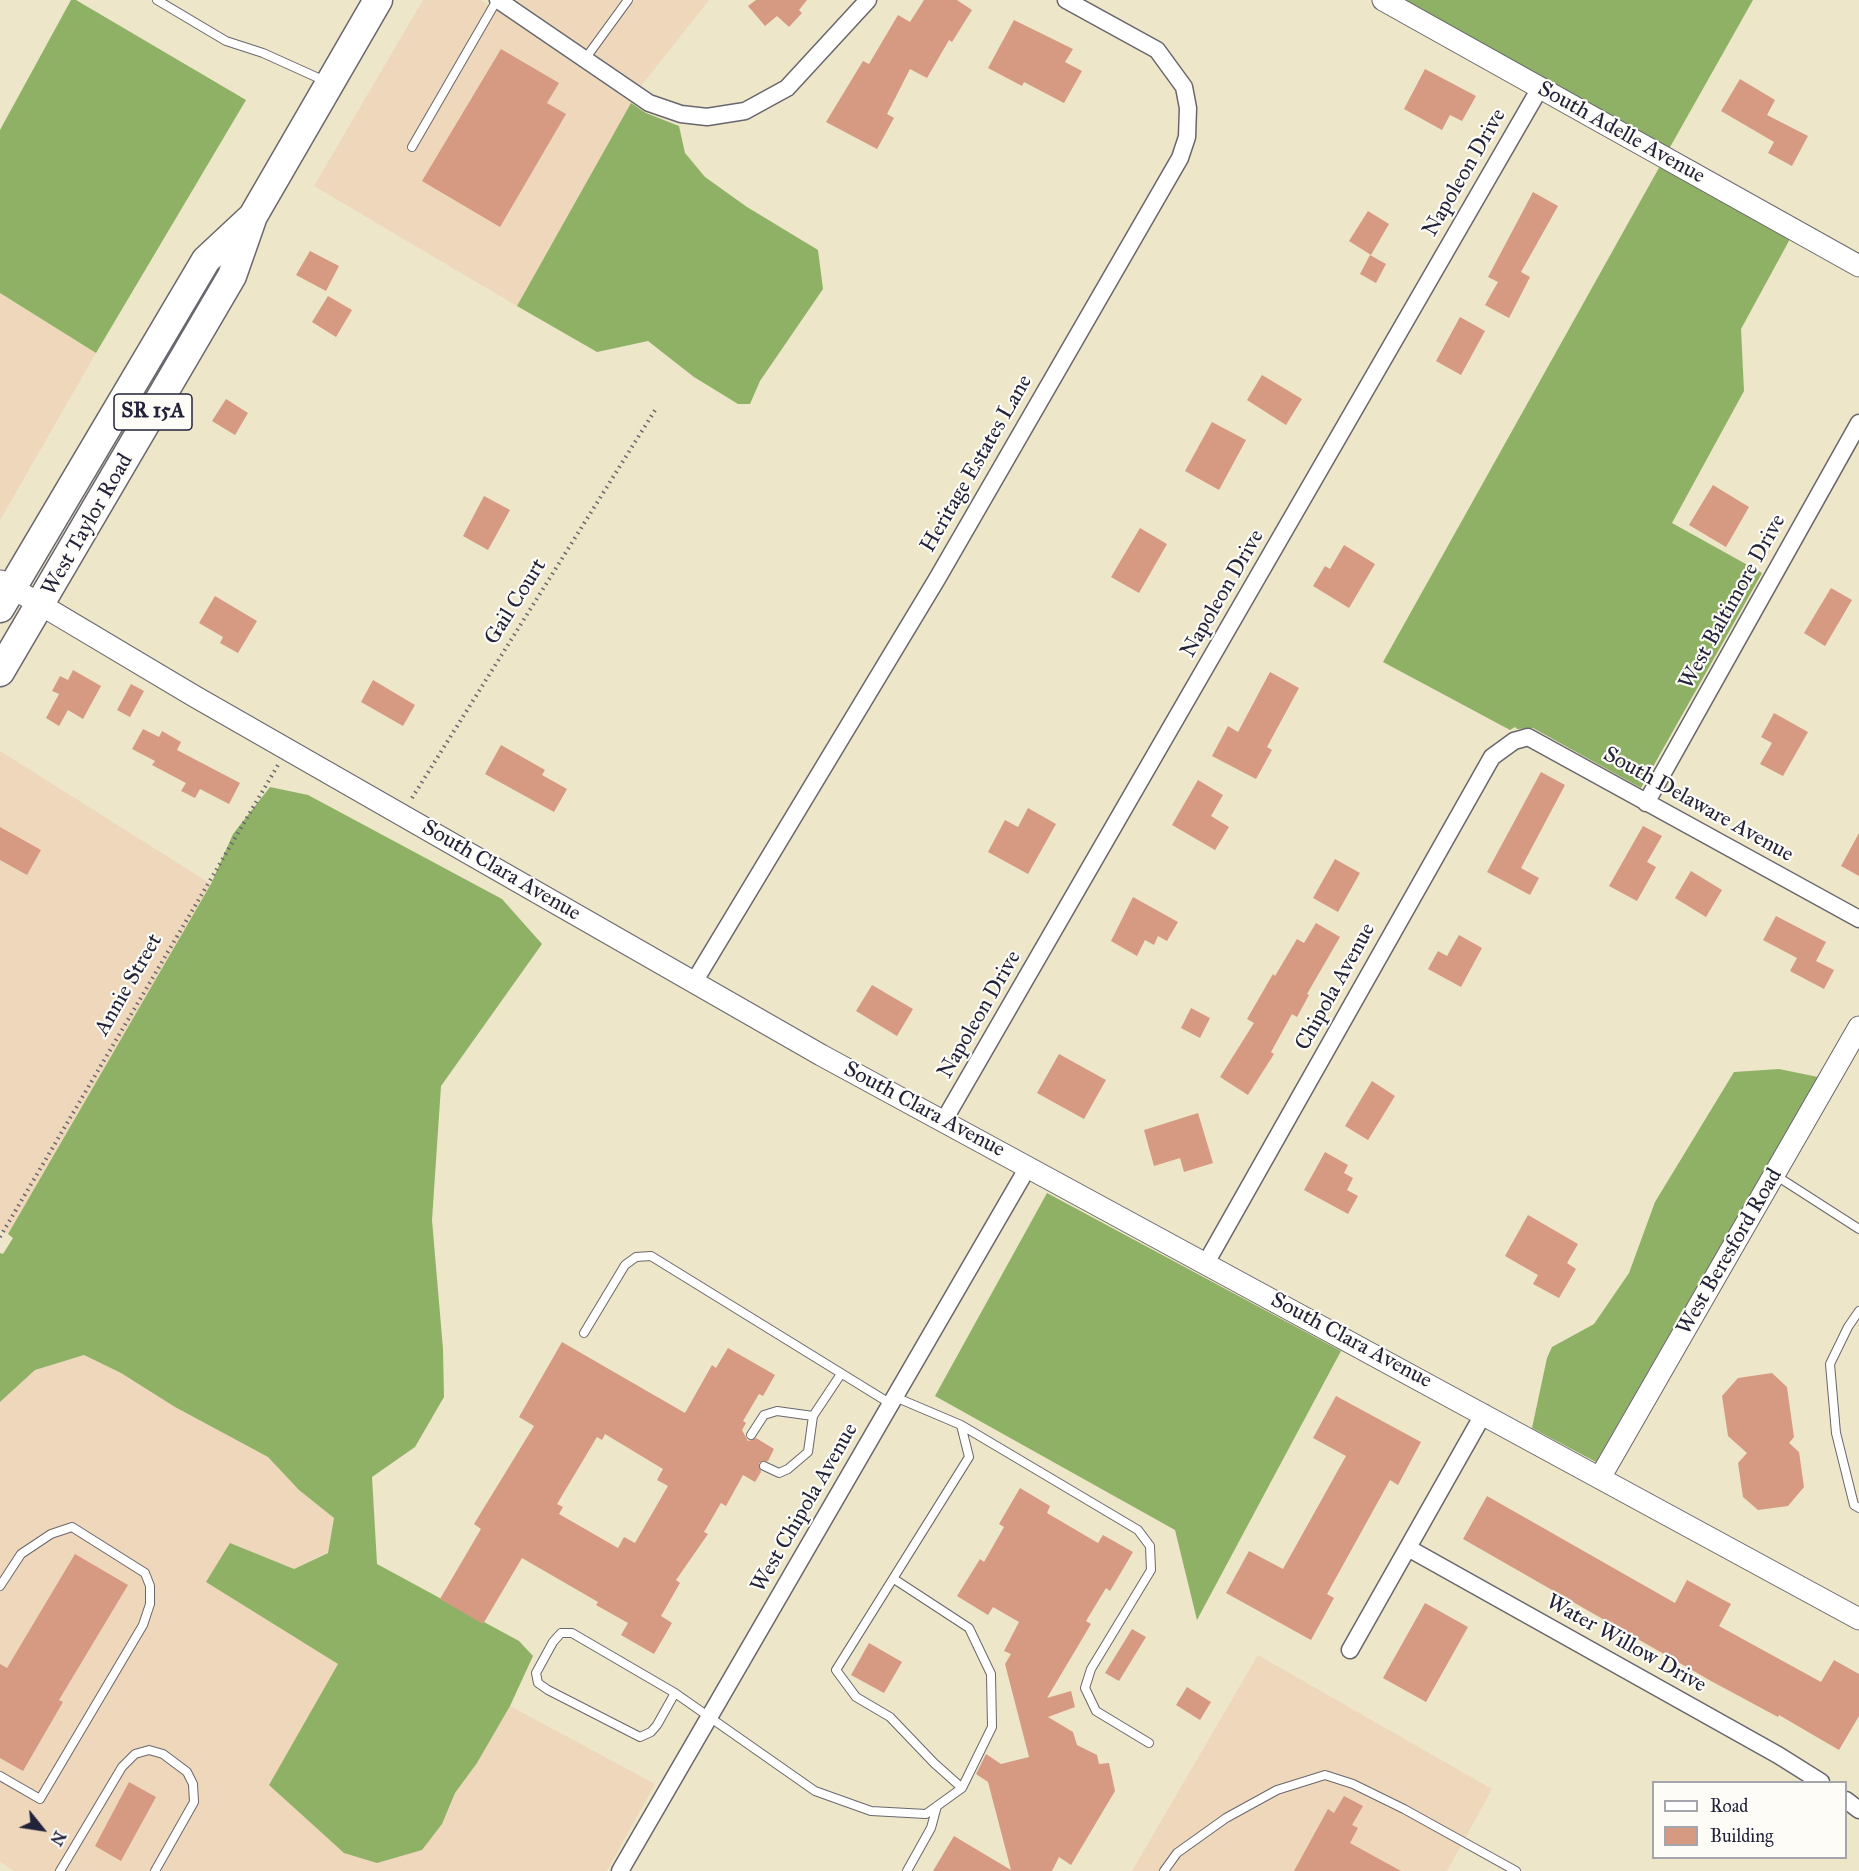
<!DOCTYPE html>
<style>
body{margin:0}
#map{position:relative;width:1859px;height:1871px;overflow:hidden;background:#ede6c9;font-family:"IM FELL Great Primer",serif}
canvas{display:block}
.legend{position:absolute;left:1652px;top:1781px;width:195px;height:78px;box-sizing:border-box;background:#fdfcf7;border:2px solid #a5a5ac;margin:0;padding:8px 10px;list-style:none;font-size:18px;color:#22223b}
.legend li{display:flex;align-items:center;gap:12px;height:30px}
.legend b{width:30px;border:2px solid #a5a5ac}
.north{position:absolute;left:12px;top:1799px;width:60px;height:60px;-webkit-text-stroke:4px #fdfcf7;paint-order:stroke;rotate:120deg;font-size:16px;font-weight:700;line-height:24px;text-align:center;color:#22223b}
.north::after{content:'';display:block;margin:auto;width:21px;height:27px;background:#22223b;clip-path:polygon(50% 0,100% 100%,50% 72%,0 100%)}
</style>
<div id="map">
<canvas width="1859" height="1871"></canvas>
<ul class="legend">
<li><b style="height:8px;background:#fff"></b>Road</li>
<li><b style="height:16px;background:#d69a82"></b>Building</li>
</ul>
<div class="north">N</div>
</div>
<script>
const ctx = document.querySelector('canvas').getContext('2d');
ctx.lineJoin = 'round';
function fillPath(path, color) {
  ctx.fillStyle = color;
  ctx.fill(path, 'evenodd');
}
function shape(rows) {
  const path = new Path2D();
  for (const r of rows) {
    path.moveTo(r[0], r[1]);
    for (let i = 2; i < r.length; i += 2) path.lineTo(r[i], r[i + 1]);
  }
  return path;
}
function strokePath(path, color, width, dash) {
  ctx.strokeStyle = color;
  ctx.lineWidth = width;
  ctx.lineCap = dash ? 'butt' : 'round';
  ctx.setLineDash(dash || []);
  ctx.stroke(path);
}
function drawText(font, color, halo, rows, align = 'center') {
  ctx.font = font + ' "IM FELL Great Primer",serif';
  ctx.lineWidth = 4.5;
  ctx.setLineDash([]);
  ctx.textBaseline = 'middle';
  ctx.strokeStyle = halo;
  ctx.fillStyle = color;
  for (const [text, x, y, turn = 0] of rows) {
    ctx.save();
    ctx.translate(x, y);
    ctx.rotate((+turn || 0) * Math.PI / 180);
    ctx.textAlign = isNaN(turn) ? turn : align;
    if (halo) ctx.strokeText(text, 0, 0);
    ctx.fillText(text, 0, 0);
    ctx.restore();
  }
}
fillPath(shape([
 [423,0,481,0,631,103,517,306,314,186],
 [516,0,709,0,641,86],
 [0,293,96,353,0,520],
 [0,751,211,884,8,1234,0,1230],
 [84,1355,121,1373,175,1407,268,1457,299,1490,334,1518,328,1552,294,1569,230,1543,338,1664,269,1785,344,1853,442,1824,455,1793,477,1763,510,1706,655,1784,607,1871,14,1871,0,1862,0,1402,35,1370],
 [1258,1655,1492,1789,1447,1871,1132,1871]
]), '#eed7bb');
fillPath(shape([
 [71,0,76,0,246,100,96,353,0,293,0,130],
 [1404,0,1753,0,1669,149],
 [631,103,646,113,679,126,685,153,705,177,747,207,818,250,823,289,760,381,750,404,738,404,694,377,648,341,597,352,517,306],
 [1660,166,1790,239,1741,329,1744,391,1672,523,1762,573,1641,788,1533,728,1517,729,1515,727,1510,730,1383,662],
 [270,787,308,795,502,899,542,944,441,1086,432,1220,443,1349,444,1397,415,1447,372,1477,377,1564,519,1641,533,1656,510,1706,477,1763,455,1793,442,1824,422,1850,377,1863,344,1853,269,1785,338,1664,206,1582,230,1543,294,1569,328,1553,334,1518,299,1490,268,1457,175,1407,121,1373,84,1355,35,1370,0,1402,0,1253,3,1254,13,1238,8,1234,211,884,233,834],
 [1779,1069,1818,1077,1596,1462,1532,1428,1547,1358,1552,1347,1594,1324,1629,1273,1655,1202,1734,1072],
 [1047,1193,1341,1351,1197,1620,1175,1530,935,1396]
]), '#8fb166');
fillPath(shape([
 [756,0,807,0,799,10,802,13,789,27,777,16,765,26,748,6],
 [924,0,957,0,972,10,952,42,949,40,927,78,910,69,887,114,894,118,877,149,826,122,863,61,869,64,898,15,910,22],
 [1014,20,1073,49,1065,62,1082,71,1064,103,1024,82,1022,86,988,68],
 [501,49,559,83,547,103,566,114,500,227,422,181],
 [1425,69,1476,96,1462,121,1450,115,1442,130,1404,109],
 [1740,79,1775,100,1767,115,1808,136,1792,166,1768,153,1774,142,1721,111],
 [1533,192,1558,206,1521,272,1530,277,1509,318,1485,305,1498,282,1488,277],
 [1368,211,1389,224,1371,255,1349,241],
 [310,251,339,266,326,291,296,275],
 [1370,255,1386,264,1376,283,1360,274],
 [328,296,352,310,336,337,312,322],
 [1460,317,1485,331,1461,375,1436,361],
 [1262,375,1302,399,1286,425,1247,400],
 [226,399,248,413,235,435,212,421],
 [1212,422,1246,440,1219,490,1185,471],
 [1713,485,1749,507,1726,547,1689,525],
 [484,496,510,510,488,550,463,536],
 [1140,528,1167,544,1139,593,1111,577],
 [1344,545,1375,564,1349,608,1313,586,1325,566,1330,569],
 [1831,588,1852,600,1825,646,1804,633],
 [215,596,257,621,238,653,220,643,223,637,199,623],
 [73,670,101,686,83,719,68,710,59,726,46,718,59,694,52,691,60,676,68,680],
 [1270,672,1299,688,1267,747,1272,750,1256,779,1212,756,1228,726,1238,732],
 [373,680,415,705,403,726,361,702],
 [131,684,144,691,130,717,117,710],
 [1774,713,1808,732,1783,776,1760,764,1772,743,1761,737],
 [143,729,159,737,162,731,181,742,177,750,240,783,229,804,200,789,195,798,181,791,186,783,152,765,155,761,132,749],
 [501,745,545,770,542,775,567,789,554,812,485,774],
 [1541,772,1565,785,1521,868,1539,878,1530,895,1487,872],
 [1198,780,1223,795,1211,816,1229,827,1215,850,1172,825],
 [1028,808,1056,824,1028,874,988,852,1005,820,1018,827],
 [1643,826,1662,836,1647,862,1656,867,1637,901,1609,886],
 [0,827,41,850,27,875,0,860],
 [1859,833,1859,876,1841,866],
 [1335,859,1360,873,1338,912,1313,898],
 [1691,871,1722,890,1706,917,1675,898],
 [1133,897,1178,922,1167,941,1158,936,1154,945,1145,940,1137,956,1111,941],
 [1776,916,1826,942,1816,961,1834,970,1824,989,1790,971,1797,958,1763,940],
 [1316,923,1340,937,1307,994,1309,995,1297,1017,1292,1014,1271,1052,1274,1054,1248,1095,1220,1077,1254,1023,1247,1019,1273,974,1275,976,1297,939,1304,943],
 [1459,935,1482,948,1461,987,1428,969,1438,951,1447,956],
 [872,985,913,1009,897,1036,856,1011],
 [1191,1008,1210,1018,1200,1038,1181,1028],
 [1059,1054,1106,1080,1084,1119,1037,1093],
 [1372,1081,1395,1096,1368,1140,1345,1126],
 [1198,1113,1213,1163,1184,1172,1180,1158,1154,1166,1144,1130],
 [1325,1152,1348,1165,1344,1173,1353,1178,1347,1190,1358,1196,1348,1214,1304,1190],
 [1528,1215,1578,1244,1567,1263,1576,1269,1559,1298,1533,1284,1538,1275,1505,1256],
 [562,1342,685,1413,712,1365,716,1368,728,1348,775,1375,763,1396,759,1394,743,1421,746,1423,742,1430,748,1441,756,1438,774,1449,768,1461,759,1463,761,1472,755,1482,743,1475,726,1506,721,1503,704,1532,708,1534,676,1580,680,1583,661,1616,672,1623,654,1654,621,1635,628,1623,596,1605,598,1602,522,1558,483,1624,440,1599,481,1529,474,1524,534,1426,519,1417],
 [605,1434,663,1469,657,1480,668,1486,635,1543,624,1537,618,1548,559,1514,563,1507,557,1504,597,1437,602,1440],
 [1772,1373,1787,1387,1794,1437,1789,1443,1799,1452,1804,1487,1788,1506,1758,1510,1743,1497,1738,1463,1747,1453,1728,1436,1722,1396,1738,1378],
 [1336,1396,1421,1442,1398,1485,1390,1480,1327,1594,1334,1598,1311,1640,1226,1593,1249,1551,1283,1569,1346,1456,1313,1438],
 [1020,1488,1050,1506,1047,1513,1098,1543,1103,1535,1133,1552,1110,1591,1106,1588,1086,1621,1091,1624,1047,1698,1071,1691,1075,1707,1048,1717,1073,1732,1077,1745,1097,1755,1099,1764,1109,1763,1115,1791,1071,1865,1059,1857,1052,1871,933,1871,954,1836,1011,1870,988,1782,976,1774,986,1754,1001,1764,1029,1757,1005,1664,1011,1654,1004,1651,1019,1622,993,1607,988,1615,957,1596,980,1559,984,1562,1004,1527,999,1524],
 [1487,1496,1675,1603,1687,1580,1731,1604,1719,1626,1821,1682,1834,1660,1859,1674,1859,1716,1839,1750,1779,1715,1778,1717,1711,1681,1463,1539],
 [75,1554,128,1585,59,1700,63,1702,23,1771,0,1758,0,1664,7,1668],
 [1425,1603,1468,1627,1426,1702,1383,1678],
 [1132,1629,1146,1637,1119,1681,1105,1673],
 [869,1643,902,1662,884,1693,851,1675],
 [1187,1687,1211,1702,1200,1720,1176,1705],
 [129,1782,156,1797,121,1861,95,1846],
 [1344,1796,1363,1806,1352,1825,1358,1828,1350,1843,1401,1871,1294,1871,1328,1809,1334,1813]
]), '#d69a82');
const service = shape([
 [157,0,226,41,263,53,325,81],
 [585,59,628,0],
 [412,147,497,0],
 [1775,1175,1859,1229],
 [1859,1311,1848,1327,1830,1364,1836,1433,1854,1505,1859,1508],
 [584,1333,625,1265,636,1257,651,1256,891,1404],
 [813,1416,841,1374],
 [961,1425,1138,1530,1150,1546,1151,1570,1091,1669,1085,1688,1096,1711,1149,1743],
 [751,1435,764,1415,777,1411,813,1416,808,1452,788,1469,779,1473,764,1466],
 [894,1579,969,1628,991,1674,992,1727,962,1788],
 [0,1586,21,1554,51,1534,72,1527,145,1573,150,1586,150,1604,143,1625,40,1799,0,1776],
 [675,1693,657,1725,651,1732,640,1737,548,1690,538,1683,536,1673,553,1642,561,1633,572,1633,675,1693,815,1791,871,1811,926,1814,962,1788,934,1763,890,1717,856,1697,836,1670,969,1457,961,1425,895,1397],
 [60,1871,122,1767,135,1754,149,1750,163,1754,187,1772,193,1784,194,1802,155,1871],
 [907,1871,931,1828,937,1806],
 [1164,1871,1177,1853,1226,1818,1277,1790,1325,1775,1353,1784,1404,1809,1516,1871]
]);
const minor = shape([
 [498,0,649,103,681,114,707,117,745,111,787,88,868,0],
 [1646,803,1859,423],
 [694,982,937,579,1180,158,1187,137,1188,108,1184,87,1157,50,1066,0],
 [943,1122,1540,88],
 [1206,1263,1492,757,1514,741,1528,737,1859,919],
 [1408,1548,1778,1755,1821,1782],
 [1350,1650,1484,1413],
 [1846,1800,1859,1810],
 [620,1871,1028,1167]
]);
const tertiary = shape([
 [1383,0,1859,266],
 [1,581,194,696,821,1055,1859,1619],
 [1601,1476,1859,1027]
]);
const trunk = shape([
 [0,608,206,260,251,218],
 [0,672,232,276,253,216,378,0]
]);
strokePath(service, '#69676d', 10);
strokePath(minor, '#69676d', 19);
strokePath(tertiary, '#69676d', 23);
strokePath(trunk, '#69676d', 31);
strokePath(shape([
 [412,798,657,407],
 [0,1237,278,765]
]), '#69676d', 4, [1.5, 4.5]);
strokePath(service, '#fff', 8);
strokePath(minor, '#fff', 16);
strokePath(tertiary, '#fff', 21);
strokePath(trunk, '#fff', 28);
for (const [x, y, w] of [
 [153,412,78]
]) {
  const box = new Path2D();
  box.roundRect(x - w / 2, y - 18, w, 36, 4.5);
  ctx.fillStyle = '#fdfcf7';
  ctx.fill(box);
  strokePath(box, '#22223b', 1.5);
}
drawText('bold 21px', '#22223b', null, [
 ["SR 15A",153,412]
]);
drawText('22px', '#22223b', '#fdfcf7', [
 ["South Adelle Avenue",1621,133,29],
 ["Napoleon Drive",1465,173,-60],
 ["Heritage Estates Lane",977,464,-60],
 ["West Taylor Road",88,525,-60],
 ["Napoleon Drive",1223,594,-60],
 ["Gail Court",516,602,-58],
 ["West Baltimore Drive",1733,602,-61],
 ["South Delaware Avenue",1698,805,29],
 ["South Clara Avenue",501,871,30],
 ["Annie Street",129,985,-60],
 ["Chipola Avenue",1336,987,-61],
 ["Napoleon Drive",980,1015,-60],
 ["South Clara Avenue",924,1110,28],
 ["West Beresford Road",1730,1252,-60],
 ["South Clara Avenue",1351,1341,28],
 ["West Chipola Avenue",805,1508,-60],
 ["Water Willow Drive",1626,1644,29]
]);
</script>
